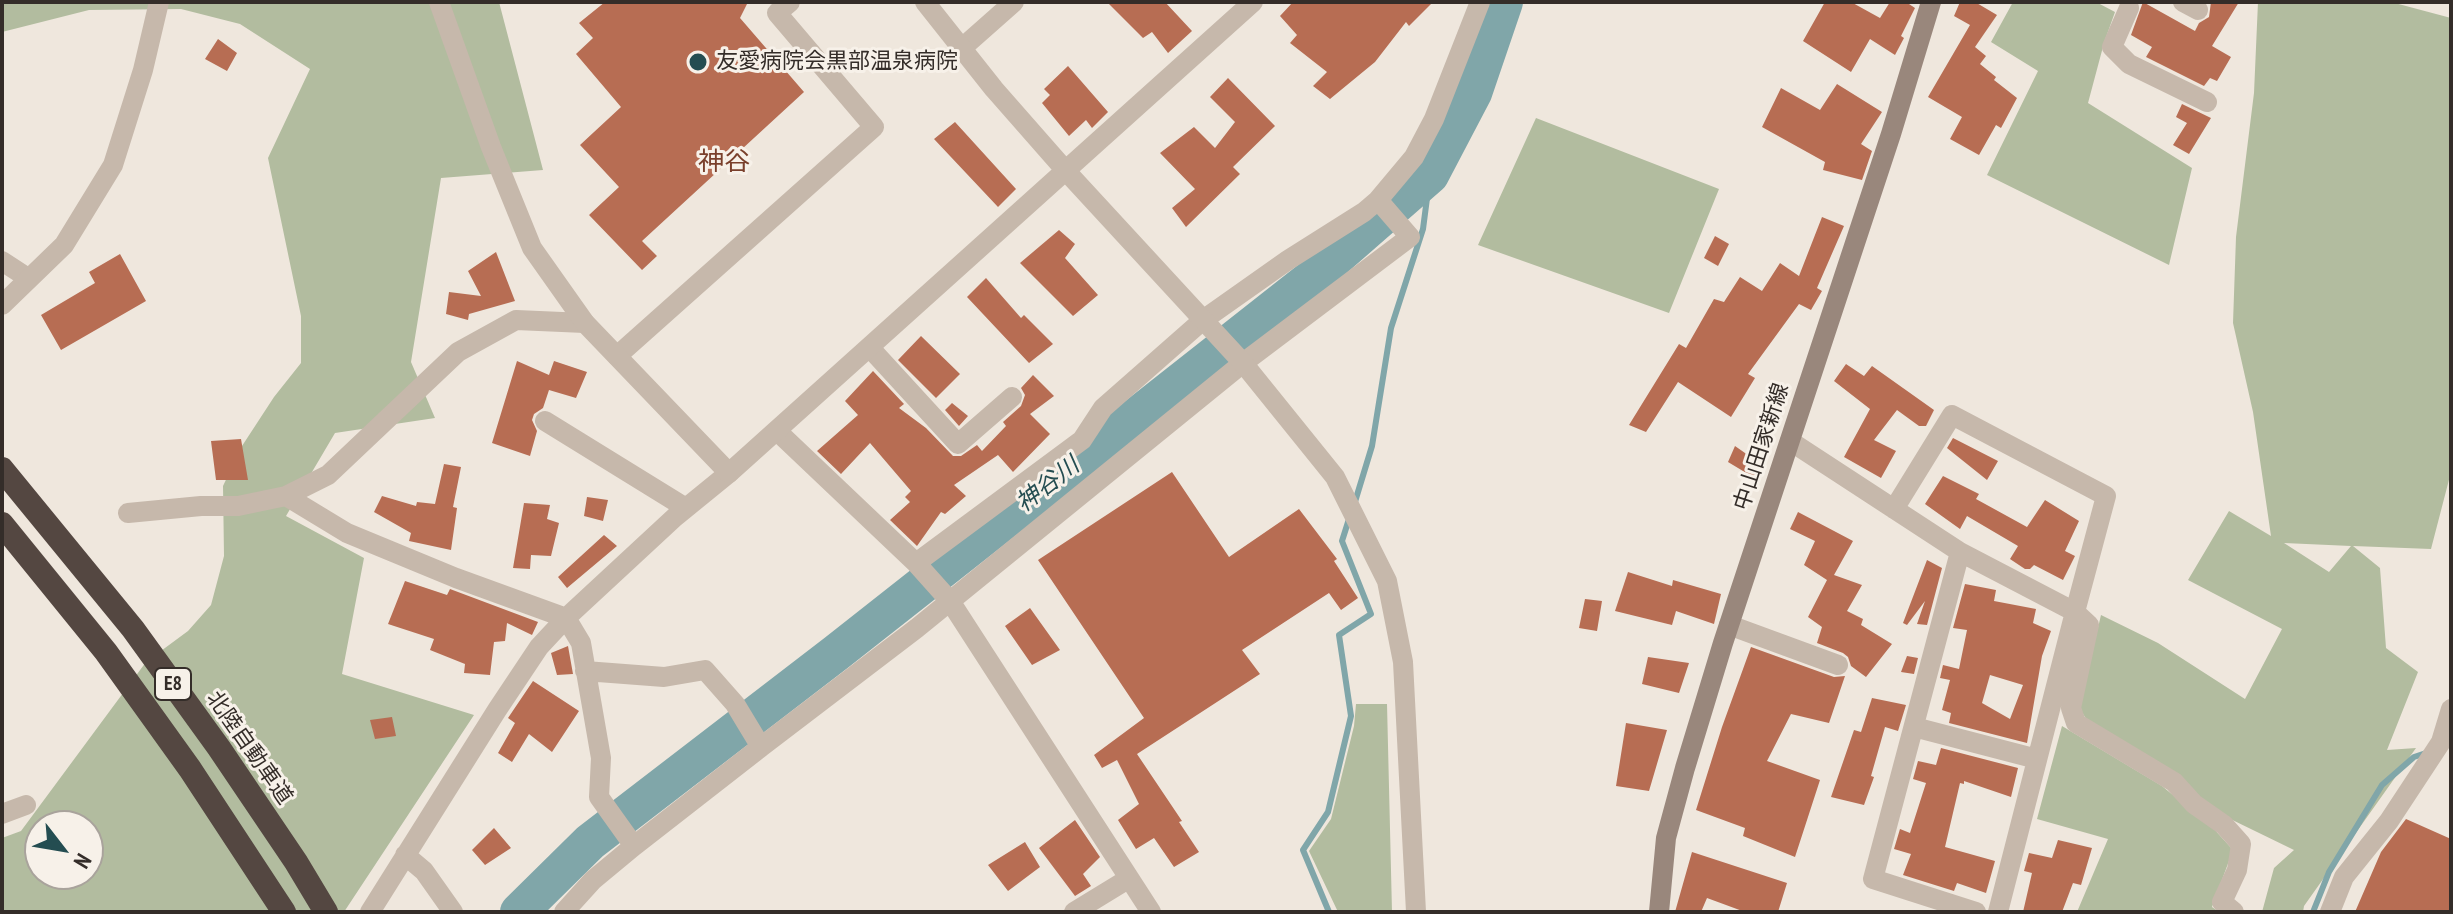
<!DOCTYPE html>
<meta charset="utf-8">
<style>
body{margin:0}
#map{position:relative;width:2453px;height:914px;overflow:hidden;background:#efe7dd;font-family:"PT Sans Narrow",sans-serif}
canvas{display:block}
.frame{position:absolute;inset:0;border:4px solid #342d29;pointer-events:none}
.north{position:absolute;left:24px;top:810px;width:80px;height:80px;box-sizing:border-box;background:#f7f1e9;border:2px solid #a9a39c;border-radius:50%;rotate:121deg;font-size:22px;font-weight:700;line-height:32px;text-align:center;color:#342d29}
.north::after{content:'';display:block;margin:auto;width:28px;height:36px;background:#244d51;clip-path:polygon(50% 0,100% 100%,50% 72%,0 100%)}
</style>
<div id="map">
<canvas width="2453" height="914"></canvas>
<div class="frame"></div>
<div class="north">N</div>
</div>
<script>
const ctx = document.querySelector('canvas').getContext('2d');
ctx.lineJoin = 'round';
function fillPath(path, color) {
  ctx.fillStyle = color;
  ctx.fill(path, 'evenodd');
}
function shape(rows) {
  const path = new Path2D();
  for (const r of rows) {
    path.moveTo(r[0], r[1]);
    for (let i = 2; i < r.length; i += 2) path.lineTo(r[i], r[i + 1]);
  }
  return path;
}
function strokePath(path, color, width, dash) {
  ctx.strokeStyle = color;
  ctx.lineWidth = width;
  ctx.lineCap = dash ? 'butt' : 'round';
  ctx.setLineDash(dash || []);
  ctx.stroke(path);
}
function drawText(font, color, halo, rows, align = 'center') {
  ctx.font = font + ' "PT Sans Narrow","Noto Sans JP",sans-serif';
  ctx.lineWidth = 6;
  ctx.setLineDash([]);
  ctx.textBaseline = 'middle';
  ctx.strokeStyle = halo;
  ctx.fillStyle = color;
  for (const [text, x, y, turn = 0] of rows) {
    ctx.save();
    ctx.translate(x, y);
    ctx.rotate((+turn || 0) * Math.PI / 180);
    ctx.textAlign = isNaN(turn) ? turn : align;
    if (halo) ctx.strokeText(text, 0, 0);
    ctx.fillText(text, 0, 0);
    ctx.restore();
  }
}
fillPath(shape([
 [2,2,499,2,543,170,441,178,411,362,435,418,335,433,286,516,364,558,342,674,474,715,344,912,2,912,2,838,21,831,146,662,188,631,211,605,224,556,223,486,242,446,274,397,301,363,301,316,268,158,310,69,240,24,181,9,89,10,2,32],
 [40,826,88,826,88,874,40,874],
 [2013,2,2096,2,2115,12,2104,43,2088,103,2192,168,2169,265,1987,175,2038,71,1991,42],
 [2258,2,2391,2,2451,18,2451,472,2431,549,2353,546,2380,568,2386,648,2418,672,2387,750,2416,748,2304,906,2303,912,2262,912,2274,868,2294,850,2218,813,2087,720,2079,708,2101,615,2158,643,2245,699,2282,629,2188,580,2229,511,2271,536,2253,412,2233,323,2236,237,2254,93],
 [2284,543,2351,546,2329,572],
 [1536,118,1719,189,1669,313,1478,245],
 [1356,704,1387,704,1392,912,1338,912,1309,851,1331,819,1354,726],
 [2062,726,2162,786,2214,829,2233,850,2212,907,2219,912,2077,912,2108,839,2037,819]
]), '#b2bc9f');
strokePath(shape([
 [1354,505,1372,446,1391,328,1423,229,1430,175],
 [1329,912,1303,850,1328,812,1351,716,1339,635,1371,614,1342,541,1349,519],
 [2313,912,2329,872,2382,785,2414,757,2426,753]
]), '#80a6a9', 6);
strokePath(shape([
 [519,912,590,842,836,653,1311,279,1430,175,1473,93,1504,2]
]), '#80a6a9', 38);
fillPath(shape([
 [605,2,748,2,740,18,804,92,642,241,657,256,642,270,589,215,619,187,580,145,621,107,576,54,593,38,579,23],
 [1107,2,1165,2,1192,31,1168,53,1152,32,1143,38],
 [1293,2,1433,2,1409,26,1406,22,1375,62,1330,99,1313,86,1327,72,1290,43,1297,35,1280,16],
 [1825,2,1851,2,1880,18,1890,2,1906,2,1915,8,1901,36,1904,38,1895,55,1870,39,1851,72,1803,41],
 [1960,2,1975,2,1997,15,1975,47,1986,56,1980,64,1996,77,1994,80,2017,98,2001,128,1996,125,1979,155,1950,139,1962,117,1928,97,1970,25,1954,16],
 [2143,2,2195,31,2199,23,2209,17,2211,2,2239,2,2212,46,2231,57,2217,81,2210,78,2204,86,2146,57,2152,47,2131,35],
 [218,39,237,53,227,71,205,59],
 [1068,66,1108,112,1092,128,1086,120,1069,136,1042,103,1050,95,1044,89],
 [1228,78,1275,126,1233,167,1240,174,1186,227,1172,208,1195,189,1160,153,1194,127,1215,148,1235,122,1210,97],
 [1837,84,1882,112,1861,144,1872,151,1862,180,1823,170,1825,162,1762,127,1781,88,1820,110],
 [2182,104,2211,118,2189,154,2173,145,2187,123,2176,117],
 [955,122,1016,189,998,207,934,139],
 [1822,217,1844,226,1817,288,1822,291,1811,310,1799,304,1748,374,1755,378,1731,417,1678,382,1646,432,1629,425,1679,344,1686,348,1714,299,1724,302,1740,277,1762,291,1780,263,1799,276],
 [1059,230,1075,244,1065,258,1098,295,1073,316,1020,263],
 [1715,236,1729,244,1718,266,1704,258],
 [496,252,515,301,469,314,468,320,446,314,449,292,481,296,468,271],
 [120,254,146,301,61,350,41,315,95,283,89,272],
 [986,278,1021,318,1024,315,1053,344,1029,363,967,297],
 [921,336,960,374,936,398,898,360],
 [517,361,549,375,554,361,587,372,576,398,549,390,543,408,534,414,532,420,537,431,530,456,492,443],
 [1846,364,1864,376,1872,366,1934,410,1926,426,1919,426,1897,410,1874,440,1896,451,1881,478,1844,457,1870,409,1834,381],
 [873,371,904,404,899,408,926,428,953,456,961,456,977,445,982,451,1006,426,1003,422,1021,406,1025,395,1021,388,1033,375,1054,396,1030,414,1050,434,1013,472,998,455,954,485,966,496,945,514,941,512,917,546,890,520,910,502,905,497,911,491,870,443,841,474,817,451,858,415,845,401],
 [952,403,968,416,959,426,945,410],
 [1953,438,1998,461,1987,480,1947,448],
 [241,439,248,480,216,480,211,441],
 [1735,446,1765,467,1758,480,1728,462],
 [444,464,461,467,453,507,457,508,451,550,409,541,411,533,374,512,382,496,416,506,417,502,435,504],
 [1172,472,1229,557,1299,509,1337,559,1334,561,1358,598,1341,610,1329,593,1242,650,1260,674,1137,754,1182,821,1179,822,1199,852,1174,867,1154,838,1136,849,1118,820,1139,804,1117,760,1102,768,1094,755,1144,718,1038,560],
 [1943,476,1979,494,1976,499,2027,527,2045,500,2079,521,2065,551,2075,556,2063,580,2034,565,2030,569,2025,569,2010,559,2018,546,1967,516,1960,529,1925,504],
 [587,497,608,500,603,521,584,516],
 [524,503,550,505,547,519,559,523,551,556,531,555,530,569,513,568],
 [1798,512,1853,541,1834,575,1862,585,1847,611,1863,619,1861,625,1892,644,1866,677,1851,666,1848,657,1843,653,1817,643,1822,627,1808,617,1827,580,1804,565,1815,541,1790,529],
 [604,535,617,546,567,588,558,577],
 [1927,560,1942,568,1927,625,1917,624,1925,601,1907,625,1903,623],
 [1628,572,1672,586,1673,580,1721,594,1714,624,1676,611,1672,625,1615,611],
 [405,581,447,595,450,589,538,622,532,635,507,623,505,641,494,642,490,675,464,673,465,664,430,650,434,639,388,624],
 [1965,584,1996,590,1994,601,2036,609,2033,623,2051,631,2042,656,2027,743,1949,723,1951,713,1942,710,1950,680,1940,678,1943,665,1959,669,1967,630,1953,628],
 [1990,675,2023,685,2010,719,1982,703],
 [1585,599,1602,601,1597,631,1579,628],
 [1030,608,1060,650,1032,665,1005,626],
 [568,646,573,674,557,675,551,653],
 [1751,647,1834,677,1845,676,1829,723,1791,714,1767,761,1820,780,1795,857,1743,836,1745,828,1696,810,1722,727],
 [1907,656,1918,658,1914,674,1901,672],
 [1648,657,1689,663,1679,693,1642,684],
 [533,681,579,711,552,752,529,734,512,762,498,753,515,723,508,718],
 [1872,698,1906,705,1898,731,1885,727,1871,776,1874,777,1864,805,1831,797,1854,730,1861,732],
 [392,717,396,736,375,739,370,720],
 [1626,723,1667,730,1649,791,1616,786],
 [1941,748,2018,768,2011,797,1964,781,1964,784,1960,783,1945,847,1995,861,1986,893,1957,883,1954,891,1903,875,1911,854,1894,849,1900,829,1910,833,1926,783,1913,779,1918,761,1936,765],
 [2406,819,2451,839,2451,912,2355,912,2381,852],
 [1075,820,1100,857,1083,874,1091,886,1075,896,1039,848],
 [494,828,511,848,485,865,472,850],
 [2058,840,2092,848,2081,885,2073,883,2062,912,2023,912,2032,873,2024,871,2029,853,2052,858],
 [1025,842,1040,867,1008,891,988,865],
 [1692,852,1787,883,1778,912,1745,912,1707,898,1701,912,1675,912]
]), '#b76d53');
strokePath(shape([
 [2183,2,2198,10],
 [2129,8,2112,47,2129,64,2207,102],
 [962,48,1014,2],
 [2,261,28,278],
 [870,348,958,444,1012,397],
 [617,356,874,127,777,13,790,2],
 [545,421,686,508],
 [777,431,916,563,950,601,1151,912],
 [1790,441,1960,552,2075,612,1998,912],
 [286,496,347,533,456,578,566,618,581,643,601,758,599,797,634,846,593,880,564,912],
 [1894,509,1952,415,2106,496,2075,612,2089,625,2071,708,2076,723,2174,782,2194,804,2224,825,2241,844,2237,870,2222,902,2234,912],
 [128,513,201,506,238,506,286,496,328,475,458,352,516,320,585,323],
 [1960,552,1873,879,1976,912],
 [916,563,1082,440,1103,408,1203,320,1288,260,1364,212,1378,200],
 [1729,625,1838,665],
 [585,671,664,677,705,670,735,704,761,747,917,628,1243,363,1410,237,1378,200,1414,157,1434,119,1480,2],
 [1914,727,2037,759],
 [2,814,26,805],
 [634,846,761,747],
 [405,855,424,871,453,912],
 [370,912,497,710,539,647,566,618,675,517,729,473],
 [1074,912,1128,879],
 [2330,912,2344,877,2389,821,2441,742,2451,709]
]), '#c6b8ab', 20);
strokePath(shape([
 [439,2,491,147,532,248,585,323,729,473,1253,2],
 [925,2,994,89,1066,171,1243,363,1335,477,1387,581,1403,662,1416,912],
 [2,305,64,245,113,165,143,70,159,2]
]), '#c6b8ab', 20);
strokePath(shape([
 [1659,912,1666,838,1685,768,1723,643,1891,134,1931,2]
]), '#99877c', 20);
strokePath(shape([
 [2,469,133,629,219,748,296,862,326,912],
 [2,524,106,652,190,769,284,912]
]), '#544741', 24);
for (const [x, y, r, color] of [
 [698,62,10,"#244d51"]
]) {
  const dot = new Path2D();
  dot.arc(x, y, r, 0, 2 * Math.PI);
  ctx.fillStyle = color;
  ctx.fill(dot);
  strokePath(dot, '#f7f1e9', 3);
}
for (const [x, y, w] of [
 [173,684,36]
]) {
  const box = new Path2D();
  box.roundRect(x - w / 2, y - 16, w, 32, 6);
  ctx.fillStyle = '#f7f1e9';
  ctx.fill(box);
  strokePath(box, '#342d29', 2);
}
drawText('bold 20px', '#342d29', null, [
 ["E8",173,684]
]);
drawText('22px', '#342d29', '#f7f1e9', [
 ["友愛病院会黒部温泉病院",716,62]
], 'left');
drawText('22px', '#342d29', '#f7f1e9', [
 ["中山田家新線",1762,447,-72],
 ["北陸自動車道",249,748,55]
]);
drawText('italic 24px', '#244d51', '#f7f1e9', [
 ["神谷川",1048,485,-38]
]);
drawText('26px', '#7a402c', '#f7f1e9', [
 ["神谷",724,163]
]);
</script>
